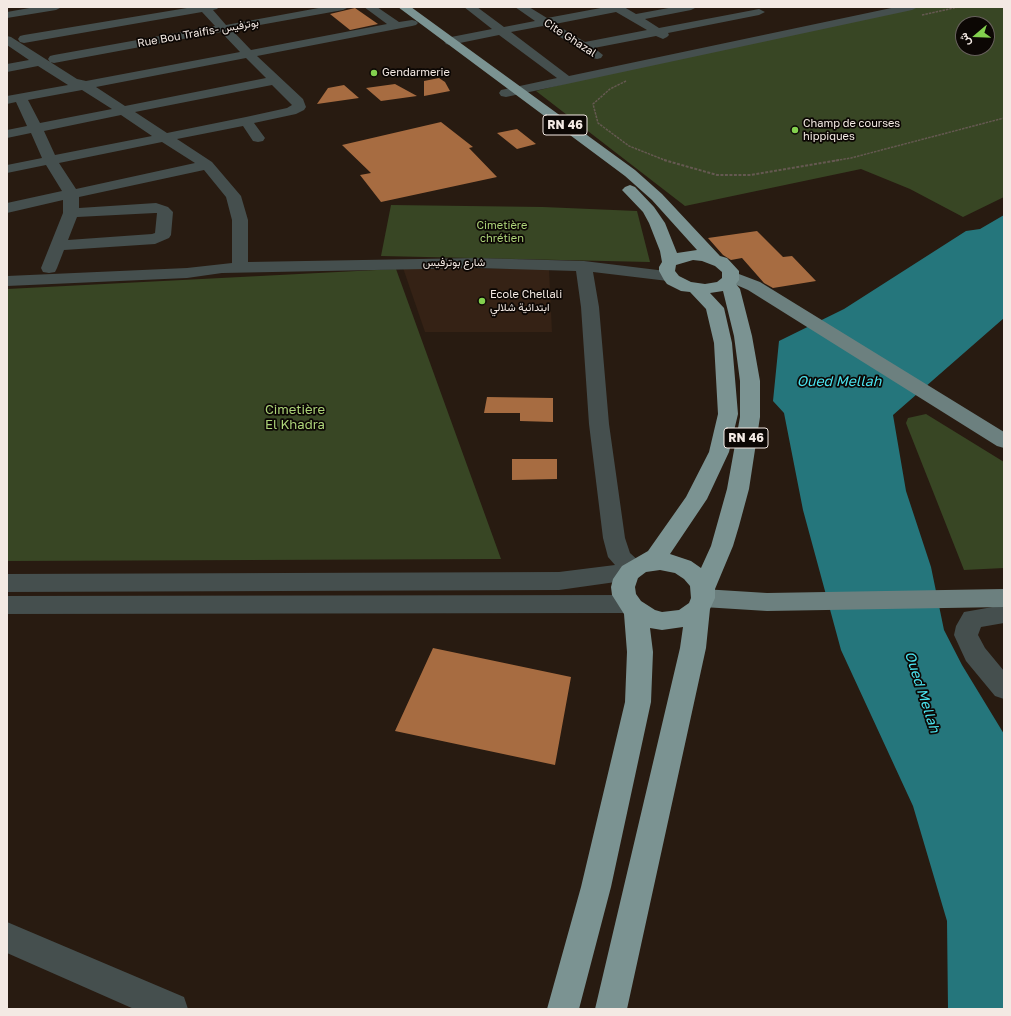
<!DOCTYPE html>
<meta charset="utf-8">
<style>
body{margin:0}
#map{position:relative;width:1011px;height:1016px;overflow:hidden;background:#281b11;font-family:"Golos Text",Vazirmatn,sans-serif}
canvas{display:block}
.frame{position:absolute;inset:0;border:8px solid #f3e9e3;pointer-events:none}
.north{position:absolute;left:955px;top:16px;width:40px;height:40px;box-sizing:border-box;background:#0c0704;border:1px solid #68615d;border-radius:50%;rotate:251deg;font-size:11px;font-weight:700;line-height:16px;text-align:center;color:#f3e9e3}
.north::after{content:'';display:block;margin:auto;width:14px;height:18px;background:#83d04e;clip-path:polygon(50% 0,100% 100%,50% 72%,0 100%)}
</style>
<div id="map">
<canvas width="1011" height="1016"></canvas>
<div class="frame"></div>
<div class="north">ش</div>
</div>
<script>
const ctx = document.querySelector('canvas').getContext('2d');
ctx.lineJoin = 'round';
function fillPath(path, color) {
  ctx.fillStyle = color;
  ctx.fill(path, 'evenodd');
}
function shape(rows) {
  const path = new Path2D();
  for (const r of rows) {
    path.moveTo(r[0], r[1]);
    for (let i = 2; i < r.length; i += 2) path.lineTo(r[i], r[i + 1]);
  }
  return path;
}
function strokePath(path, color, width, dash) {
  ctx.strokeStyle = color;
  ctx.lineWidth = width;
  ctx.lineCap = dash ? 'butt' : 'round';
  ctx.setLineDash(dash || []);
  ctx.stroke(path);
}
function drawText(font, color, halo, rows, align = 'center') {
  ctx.font = font + ' "Golos Text",Vazirmatn,sans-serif';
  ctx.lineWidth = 3.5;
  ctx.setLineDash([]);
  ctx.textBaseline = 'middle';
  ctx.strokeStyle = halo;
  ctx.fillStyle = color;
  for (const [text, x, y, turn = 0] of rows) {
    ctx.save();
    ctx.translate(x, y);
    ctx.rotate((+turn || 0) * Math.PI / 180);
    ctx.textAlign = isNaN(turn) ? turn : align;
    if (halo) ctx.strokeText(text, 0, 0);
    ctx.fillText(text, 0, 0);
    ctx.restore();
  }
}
fillPath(shape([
 [403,268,549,269,552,332,425,332]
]), '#352215');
fillPath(shape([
 [917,7,1004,7,1004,197,963,217,910,189,861,169,685,206,536,91,614,71],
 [963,24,987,24,987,48,963,48],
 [391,205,543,207,637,211,650,262,381,256],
 [396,269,501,559,7,561,7,289],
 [926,414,1004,462,1004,568,964,570,906,423,908,418]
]), '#384624');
fillPath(shape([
 [1004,215,1004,318,893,415,906,491,931,567,944,630,962,665,1004,734,1004,1009,948,1009,947,921,913,806,841,650,803,510,784,413,773,401,779,341,844,309,966,231,980,229]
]), '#25767c');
fillPath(shape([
 [355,8,378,24,350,30,330,14],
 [439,78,445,82,450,91,424,96,424,81],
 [395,84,417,96,381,101,366,88],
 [344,85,359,98,317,104,328,88],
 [441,122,473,147,469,148,497,177,381,202,360,175,371,173,342,145],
 [517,129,536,144,517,149,497,133],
 [757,231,783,257,792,256,816,281,773,288,764,283,742,258,731,260,723,255,708,238],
 [487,397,553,398,553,422,520,421,520,413,484,413],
 [512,459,557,459,557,479,512,480],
 [433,648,571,677,555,765,395,731]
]), '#a76c41');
strokePath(shape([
 [922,15,958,7],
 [626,81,610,89,593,104,598,123,629,146,667,161],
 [833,161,851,158,1004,118]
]), '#655951', 1.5, [2.5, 1]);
strokePath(shape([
 [664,160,717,175,751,175,839,160]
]), '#655951', 2, [3, 1.5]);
fillPath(shape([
 [35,7,62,7,56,10,7,18,7,12,35,7],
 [193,7,219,7,217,9,213,10,226,25,324,7,349,7,343,10,232,30,251,50,387,24,364,7,377,7,399,22,412,20,416,21,418,23,416,25,412,26,257,56,303,99,306,107,304,110,296,114,254,123,265,138,263,141,258,142,253,141,243,126,177,139,212,162,241,196,248,220,248,262,476,258,584,261,674,272,676,276,674,280,668,281,593,272,599,307,609,424,625,538,630,553,641,563,645,569,638,578,630,580,559,590,7,592,7,574,559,572,615,565,608,557,603,538,589,424,581,307,576,271,476,268,222,273,187,278,7,286,7,276,187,268,232,263,232,220,226,197,204,170,79,197,79,208,156,203,168,207,173,212,171,235,169,238,155,244,64,250,57,268,55,272,49,273,43,272,41,268,63,213,63,200,7,213,7,203,62,191,46,165,7,173,7,165,42,158,31,133,7,138,7,130,27,126,16,102,7,104,7,96,68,85,38,66,7,72,7,64,29,60,7,45,7,36,11,37,77,79,86,81,240,52,221,32,54,63,50,62,48,59,50,56,54,55,215,26,202,12,24,43,20,42,18,39,20,36,24,35,193,7],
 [246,58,266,78,125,106,96,87,246,58],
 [272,85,292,105,287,108,246,117,167,133,135,112,272,85],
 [82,90,112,109,40,123,28,100,82,90],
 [121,115,152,136,55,155,44,131,121,115],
 [162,142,195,163,76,189,59,163,162,142],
 [155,213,157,213,155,233,152,234,68,240,77,217,155,213],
 [464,7,477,7,504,27,535,21,515,7,529,7,547,18,606,7,624,7,636,14,674,7,697,7,691,10,645,19,659,28,759,9,765,12,759,15,668,33,669,35,667,37,663,39,656,36,594,48,603,55,601,58,597,59,593,58,543,26,511,32,569,76,896,7,918,7,912,10,506,97,501,96,499,93,501,90,557,78,499,35,450,45,446,44,444,41,446,38,492,29,464,7],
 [616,12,647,30,585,42,555,24,616,12],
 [628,595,637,598,640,604,637,610,628,613,7,614,7,596,628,595],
 [1004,605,1004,623,981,627,978,635,985,648,1004,671,1004,699,995,696,966,661,954,635,956,626,964,612,1004,605],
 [7,922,184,997,188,1009,134,1009,7,953,7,922]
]), '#454f4e');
fillPath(shape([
 [731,271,760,282,1004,432,1004,448,997,446,748,290,725,280,723,276,725,272,731,271],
 [703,589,767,593,1004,589,1004,607,767,611,703,607,695,604,691,598,695,592,703,589]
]), '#6c807f');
fillPath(shape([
 [398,7,411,7,635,170,662,194,720,256,727,258,739,271,739,280,736,284,740,289,752,336,760,381,760,417,749,489,739,526,733,546,715,589,715,598,710,609,706,648,627,1009,595,1009,680,648,683,627,662,630,650,628,653,652,651,702,611,887,579,1009,547,1009,581,887,625,702,627,652,624,614,612,595,611,587,613,579,622,566,648,551,686,497,709,452,718,414,714,343,706,309,690,292,681,291,667,284,664,280,659,271,659,267,662,262,660,251,649,223,643,212,622,190,625,187,630,185,635,187,654,207,665,223,677,253,697,250,652,200,625,176,398,7],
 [693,260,702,261,715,266,722,272,722,278,717,282,705,284,691,282,679,276,675,271,676,265,693,260],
 [723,291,734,336,740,381,740,417,727,489,711,546,701,568,691,561,670,554,707,499,729,452,738,414,732,343,724,308,710,293,723,291],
 [660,570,675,573,684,579,690,586,691,598,689,603,679,610,662,612,655,610,641,601,636,594,635,587,638,578,646,572,660,570]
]), '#7b9392');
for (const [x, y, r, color] of [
 [374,73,4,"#83d04e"],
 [795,130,4,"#83d04e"],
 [482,301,4,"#83d04e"]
]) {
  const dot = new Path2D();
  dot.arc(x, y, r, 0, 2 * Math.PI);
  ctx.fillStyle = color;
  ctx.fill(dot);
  strokePath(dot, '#0c0704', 1.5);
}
drawText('11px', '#f3e9e3', '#0c0704', [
 ["Rue Bou Traifis- بوترفيس",198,33,-10],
 ["Cite Ghazal",570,38,33],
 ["شارع بوترفيس",454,263]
]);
drawText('11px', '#f3e9e3', '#0c0704', [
 ["Gendarmerie",382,73],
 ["Champ de courses",803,124],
 ["hippiques",803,137],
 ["Ecole Chellali",490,295],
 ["ابتدائية شلالي",490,308]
], 'left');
drawText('11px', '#add479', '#0c0704', [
 ["Cimetière",502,226],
 ["chrétien",502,239]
]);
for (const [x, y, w] of [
 [565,125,44],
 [746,438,44]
]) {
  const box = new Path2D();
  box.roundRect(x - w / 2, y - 10, w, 20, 3);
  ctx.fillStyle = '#0c0704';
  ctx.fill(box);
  strokePath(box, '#f3e9e3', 1);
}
drawText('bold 12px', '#f3e9e3', null, [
 ["RN 46",565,125],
 ["RN 46",746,438]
]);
drawText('13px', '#add479', '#0c0704', [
 ["Cimetière",295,410],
 ["El Khadra",295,425]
]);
drawText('italic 14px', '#4be4ef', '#0c0704', [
 ["Oued Mellah",839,382],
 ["Oued Mellah",922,692,72]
]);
</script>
